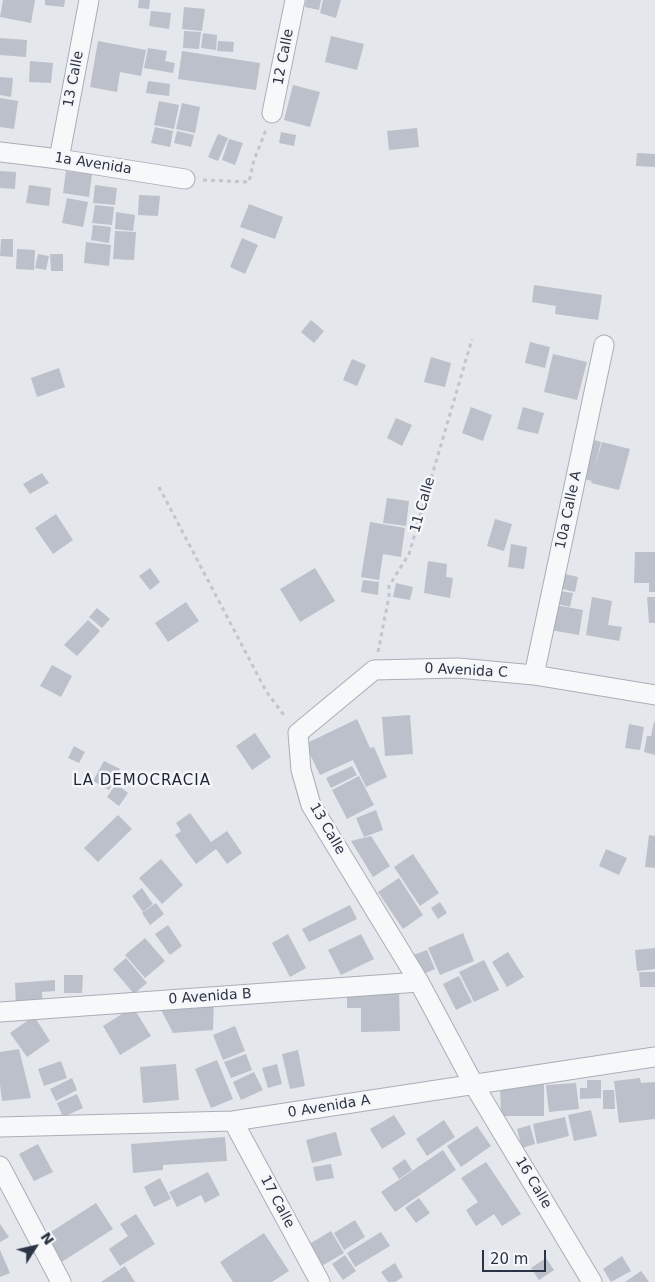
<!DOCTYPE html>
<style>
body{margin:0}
#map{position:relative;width:655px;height:1282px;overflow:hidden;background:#e4e7ec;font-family:"DejaVu Sans",sans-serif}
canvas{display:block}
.north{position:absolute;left:10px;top:1222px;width:50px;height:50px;-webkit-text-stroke:4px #f4f6f9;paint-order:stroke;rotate:55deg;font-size:14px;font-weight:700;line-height:20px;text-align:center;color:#2b3445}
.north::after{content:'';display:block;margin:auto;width:18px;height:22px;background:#2b3445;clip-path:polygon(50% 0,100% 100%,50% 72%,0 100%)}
.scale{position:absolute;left:482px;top:1250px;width:64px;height:22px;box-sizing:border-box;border:2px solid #2b3445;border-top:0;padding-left:6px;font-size:15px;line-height:18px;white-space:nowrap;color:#2b3445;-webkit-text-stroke:4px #f4f6f9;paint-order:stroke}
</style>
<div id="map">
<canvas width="655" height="1282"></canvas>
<div class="north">N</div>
<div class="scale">20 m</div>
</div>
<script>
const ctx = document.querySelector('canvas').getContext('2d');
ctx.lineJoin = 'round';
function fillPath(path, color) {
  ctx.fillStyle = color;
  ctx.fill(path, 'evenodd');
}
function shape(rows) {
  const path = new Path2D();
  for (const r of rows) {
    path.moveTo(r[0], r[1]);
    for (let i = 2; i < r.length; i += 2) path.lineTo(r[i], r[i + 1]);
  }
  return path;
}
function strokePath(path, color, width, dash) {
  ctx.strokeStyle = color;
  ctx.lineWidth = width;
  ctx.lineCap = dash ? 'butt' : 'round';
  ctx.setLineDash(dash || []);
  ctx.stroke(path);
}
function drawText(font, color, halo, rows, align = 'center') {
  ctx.font = font + ' "DejaVu Sans",sans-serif';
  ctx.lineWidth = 5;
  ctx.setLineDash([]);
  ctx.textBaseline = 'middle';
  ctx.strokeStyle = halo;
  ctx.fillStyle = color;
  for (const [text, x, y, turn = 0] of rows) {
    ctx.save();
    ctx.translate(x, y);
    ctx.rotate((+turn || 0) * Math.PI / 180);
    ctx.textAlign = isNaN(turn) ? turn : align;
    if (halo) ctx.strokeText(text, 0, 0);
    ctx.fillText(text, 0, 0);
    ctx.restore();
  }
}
fillPath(shape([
 [3,0,35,0,31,23,0,17],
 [45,0,65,0,64,7,45,5],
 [139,0,150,0,149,9,138,8],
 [306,0,321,0,319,10,305,7],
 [323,0,341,0,336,18,320,13],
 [184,7,205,9,202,31,182,29],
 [151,11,171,13,169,29,149,26],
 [184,31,201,32,199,49,183,48],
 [203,33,217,35,216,50,201,48],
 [331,36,364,44,357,70,325,62],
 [0,38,27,40,26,57,0,55],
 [98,41,146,50,141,76,120,72,117,92,90,87],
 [218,41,234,42,233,52,217,51],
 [148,48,167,51,165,61,175,63,173,73,144,68],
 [182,51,260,63,256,90,178,79],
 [30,61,53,63,51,83,29,82],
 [0,77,13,78,11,97,0,95],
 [148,81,170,84,169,96,146,93],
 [293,85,320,92,310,127,284,120],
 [0,98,18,101,14,129,0,127],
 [159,101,179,105,174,129,154,125],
 [182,103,200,107,195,133,176,129],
 [155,127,173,131,170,147,151,143],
 [417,128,419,147,389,150,387,131],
 [177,131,194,135,191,147,174,143],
 [281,132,296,135,294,146,279,143],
 [218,134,228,138,218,161,208,157],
 [229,139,243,143,235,165,222,160],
 [637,153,655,154,655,167,636,166],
 [0,171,16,172,15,189,0,188],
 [66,171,92,174,89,197,63,193],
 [29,185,51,188,49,206,26,203],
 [95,185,117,188,115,205,93,203],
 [139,195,160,196,158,216,138,215],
 [67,198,88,202,83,227,62,223],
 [249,204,283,217,275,239,240,227],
 [95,205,114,207,112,225,92,223],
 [116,212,135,215,133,231,115,229],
 [93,225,111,227,109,243,91,240],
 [115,231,136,232,134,260,113,259],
 [242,238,258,245,245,274,230,267],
 [1,239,13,239,13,257,0,256],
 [86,242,111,245,109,266,84,263],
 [17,249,35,250,34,270,16,269],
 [38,254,49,256,46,270,35,268],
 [50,254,63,254,63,271,51,271],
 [534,285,602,295,598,320,555,314,556,306,532,302],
 [311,320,324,331,314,343,301,332],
 [530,342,550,347,545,368,525,363],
 [553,354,587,362,577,400,544,392],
 [431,357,451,363,445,387,424,382],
 [352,359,366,365,357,386,343,380],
 [59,368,65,387,37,397,31,378],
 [471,407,492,415,483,441,462,433],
 [523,407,544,413,538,434,517,429],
 [396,418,412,425,402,446,387,438],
 [583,437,601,442,594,469,602,442,630,449,619,490,591,483,592,481,573,476],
 [42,473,49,483,30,494,23,484],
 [387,498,409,501,406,526,383,523],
 [56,514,73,540,53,554,35,528],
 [495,519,512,524,504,551,487,546],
 [370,522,405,528,401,557,383,554,379,580,361,577],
 [511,544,527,547,524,569,508,567],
 [635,552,655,552,655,592,649,592,649,583,634,583],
 [428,561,447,564,446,577,453,578,450,598,424,593],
 [150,568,160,582,150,590,139,576],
 [315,568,335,601,300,622,280,589],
 [561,573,578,577,575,592,558,588],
 [363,580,379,582,378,595,361,592],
 [396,583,413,587,410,600,393,597],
 [560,591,573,593,570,607,557,604],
 [592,597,612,601,608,625,622,627,619,641,586,635],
 [647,597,655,597,655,623,649,623],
 [186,602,199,621,168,642,155,623],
 [555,605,583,610,579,635,550,630],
 [97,608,110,619,102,628,89,617],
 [88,620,100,631,77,656,64,645],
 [52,665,72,676,61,697,40,686],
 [410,715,413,754,385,756,382,717],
 [357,719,370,748,374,747,387,777,366,787,353,760,320,775,305,744],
 [654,722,655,722,655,755,644,752,647,736,651,736],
 [629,724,644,727,640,750,625,748],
 [255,733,271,757,252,770,236,746],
 [74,746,85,752,79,763,68,758],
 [104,761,120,769,109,790,93,781],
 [352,766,357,775,331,788,326,778],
 [359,776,374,805,347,819,332,790],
 [116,784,128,793,119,806,107,797],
 [376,810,383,830,364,837,356,818],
 [190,813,211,842,227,831,242,853,227,864,216,849,196,864,175,835,181,831,176,823],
 [118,815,132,829,98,862,84,848],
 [649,835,655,836,655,868,645,867],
 [371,836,390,866,373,877,351,841],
 [606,849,627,858,619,875,599,866],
 [413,854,439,893,420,906,394,867],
 [161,859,183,885,162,904,139,878],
 [399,878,423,915,403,929,378,892],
 [142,888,153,904,143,912,132,896],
 [440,902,447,913,438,919,431,908],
 [156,903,164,914,150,925,142,913],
 [350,905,357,919,309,942,302,929],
 [168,925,182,946,170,955,155,934],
 [463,933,474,961,440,975,428,948],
 [288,934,306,968,290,977,272,943],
 [361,934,374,959,341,975,328,950],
 [145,938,165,961,145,978,125,955],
 [655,948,655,969,637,971,635,950],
 [427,950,435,969,421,975,413,955],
 [508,952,524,977,507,987,492,962],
 [126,958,147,983,134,994,113,969],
 [484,960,499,990,474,1002,459,972],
 [639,972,655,972,655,987,640,987],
 [64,975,83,975,82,993,64,993],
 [459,976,472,1002,456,1010,443,984],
 [55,980,55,991,42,992,43,1006,16,1007,15,983],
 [399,990,400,1031,361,1032,361,1008,347,1008,347,991],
 [214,1000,213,1030,173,1033,158,1004],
 [133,1007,151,1036,120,1055,103,1026],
 [34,1016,50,1041,27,1057,10,1033],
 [235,1026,245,1051,223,1060,213,1035],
 [19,1049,31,1098,2,1101,0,1084,0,1052],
 [298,1050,305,1086,290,1089,282,1054],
 [246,1054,252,1070,231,1078,224,1062],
 [217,1060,233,1099,211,1108,195,1069],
 [61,1061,67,1078,44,1086,38,1069],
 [176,1064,179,1100,143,1103,140,1067],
 [277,1064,282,1084,268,1088,262,1068],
 [254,1072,263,1090,241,1100,233,1082],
 [72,1078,77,1090,56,1101,50,1089],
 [640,1078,641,1083,655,1082,655,1119,619,1123,614,1081],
 [587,1080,601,1080,601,1098,580,1099,580,1088,587,1088],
 [576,1083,579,1109,549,1112,546,1085],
 [544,1084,544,1116,501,1116,500,1085],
 [603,1090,614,1090,615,1109,603,1109],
 [77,1094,83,1108,63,1117,57,1103],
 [591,1110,597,1136,574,1141,568,1115],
 [394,1115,406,1134,382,1149,370,1129],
 [565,1117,569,1136,537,1144,533,1124],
 [444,1120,455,1137,427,1156,416,1139],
 [530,1125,535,1144,522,1148,517,1129],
 [477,1126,491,1146,461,1167,447,1146],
 [336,1132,342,1155,312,1163,306,1140],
 [225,1137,227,1161,163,1165,163,1170,133,1173,131,1144],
 [38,1144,53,1172,34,1181,19,1154],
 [443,1150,456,1170,395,1212,381,1192],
 [405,1159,412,1170,399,1179,392,1168],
 [486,1162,521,1214,502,1226,494,1214,476,1226,466,1210,478,1202,461,1178],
 [331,1164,334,1178,316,1181,313,1167],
 [208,1172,220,1195,205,1203,201,1195,177,1207,169,1192],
 [160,1178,171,1199,154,1207,144,1187],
 [419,1198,430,1213,416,1223,405,1208],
 [96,1203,113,1229,60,1263,43,1237],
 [136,1214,155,1244,120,1266,109,1249,128,1236,120,1224],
 [355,1220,365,1237,344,1250,334,1233],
 [0,1224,9,1237,0,1242],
 [331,1231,344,1253,318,1268,306,1246],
 [381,1232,390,1246,355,1267,347,1253],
 [264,1233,289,1271,272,1282,233,1282,220,1262],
 [0,1250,10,1273,0,1277],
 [345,1255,356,1271,343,1280,332,1264],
 [622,1256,631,1271,611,1282,603,1269],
 [546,1258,554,1270,539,1280,531,1268],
 [395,1263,403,1277,395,1282,388,1282,381,1272],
 [125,1266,135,1282,101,1282],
 [641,1271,649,1282,625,1282]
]), '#bbc0ca');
const street = shape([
 [272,113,295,0],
 [0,152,59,159,185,179],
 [59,159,89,0],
 [534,675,604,345],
 [0,1012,419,982],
 [233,1121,320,1282],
 [0,1127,233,1121,655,1057],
 [0,1166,61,1282],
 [592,1282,474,1085,419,982,311,805,301,770,298,733,374,670,458,668,534,675,655,695]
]);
strokePath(street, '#a9aeb7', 21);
strokePath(shape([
 [203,180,249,182,254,160,266,130],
 [159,487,266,691,286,718],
 [378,652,389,596,389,586,409,554,472,339]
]), '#c2c5cb', 3, [4, 4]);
strokePath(street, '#f7f8fa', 19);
drawText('14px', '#2b3445', '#f4f6f9', [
 ["12 Calle",284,57,-79],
 ["13 Calle",74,79,-79],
 ["1a Avenida",93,164,9],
 ["11 Calle",423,505,-74],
 ["10a Calle A",569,510,-78],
 ["0 Avenida C",466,671,3],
 ["13 Calle",327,829,60],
 ["0 Avenida B",210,997,-4],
 ["0 Avenida A",329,1107,-9],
 ["16 Calle",533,1183,59],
 ["17 Calle",277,1202,62]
]);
ctx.letterSpacing = '1px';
drawText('15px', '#1d2536', '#f4f6f9', [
 ["LA DEMOCRACIA",142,781]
]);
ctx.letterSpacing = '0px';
</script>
